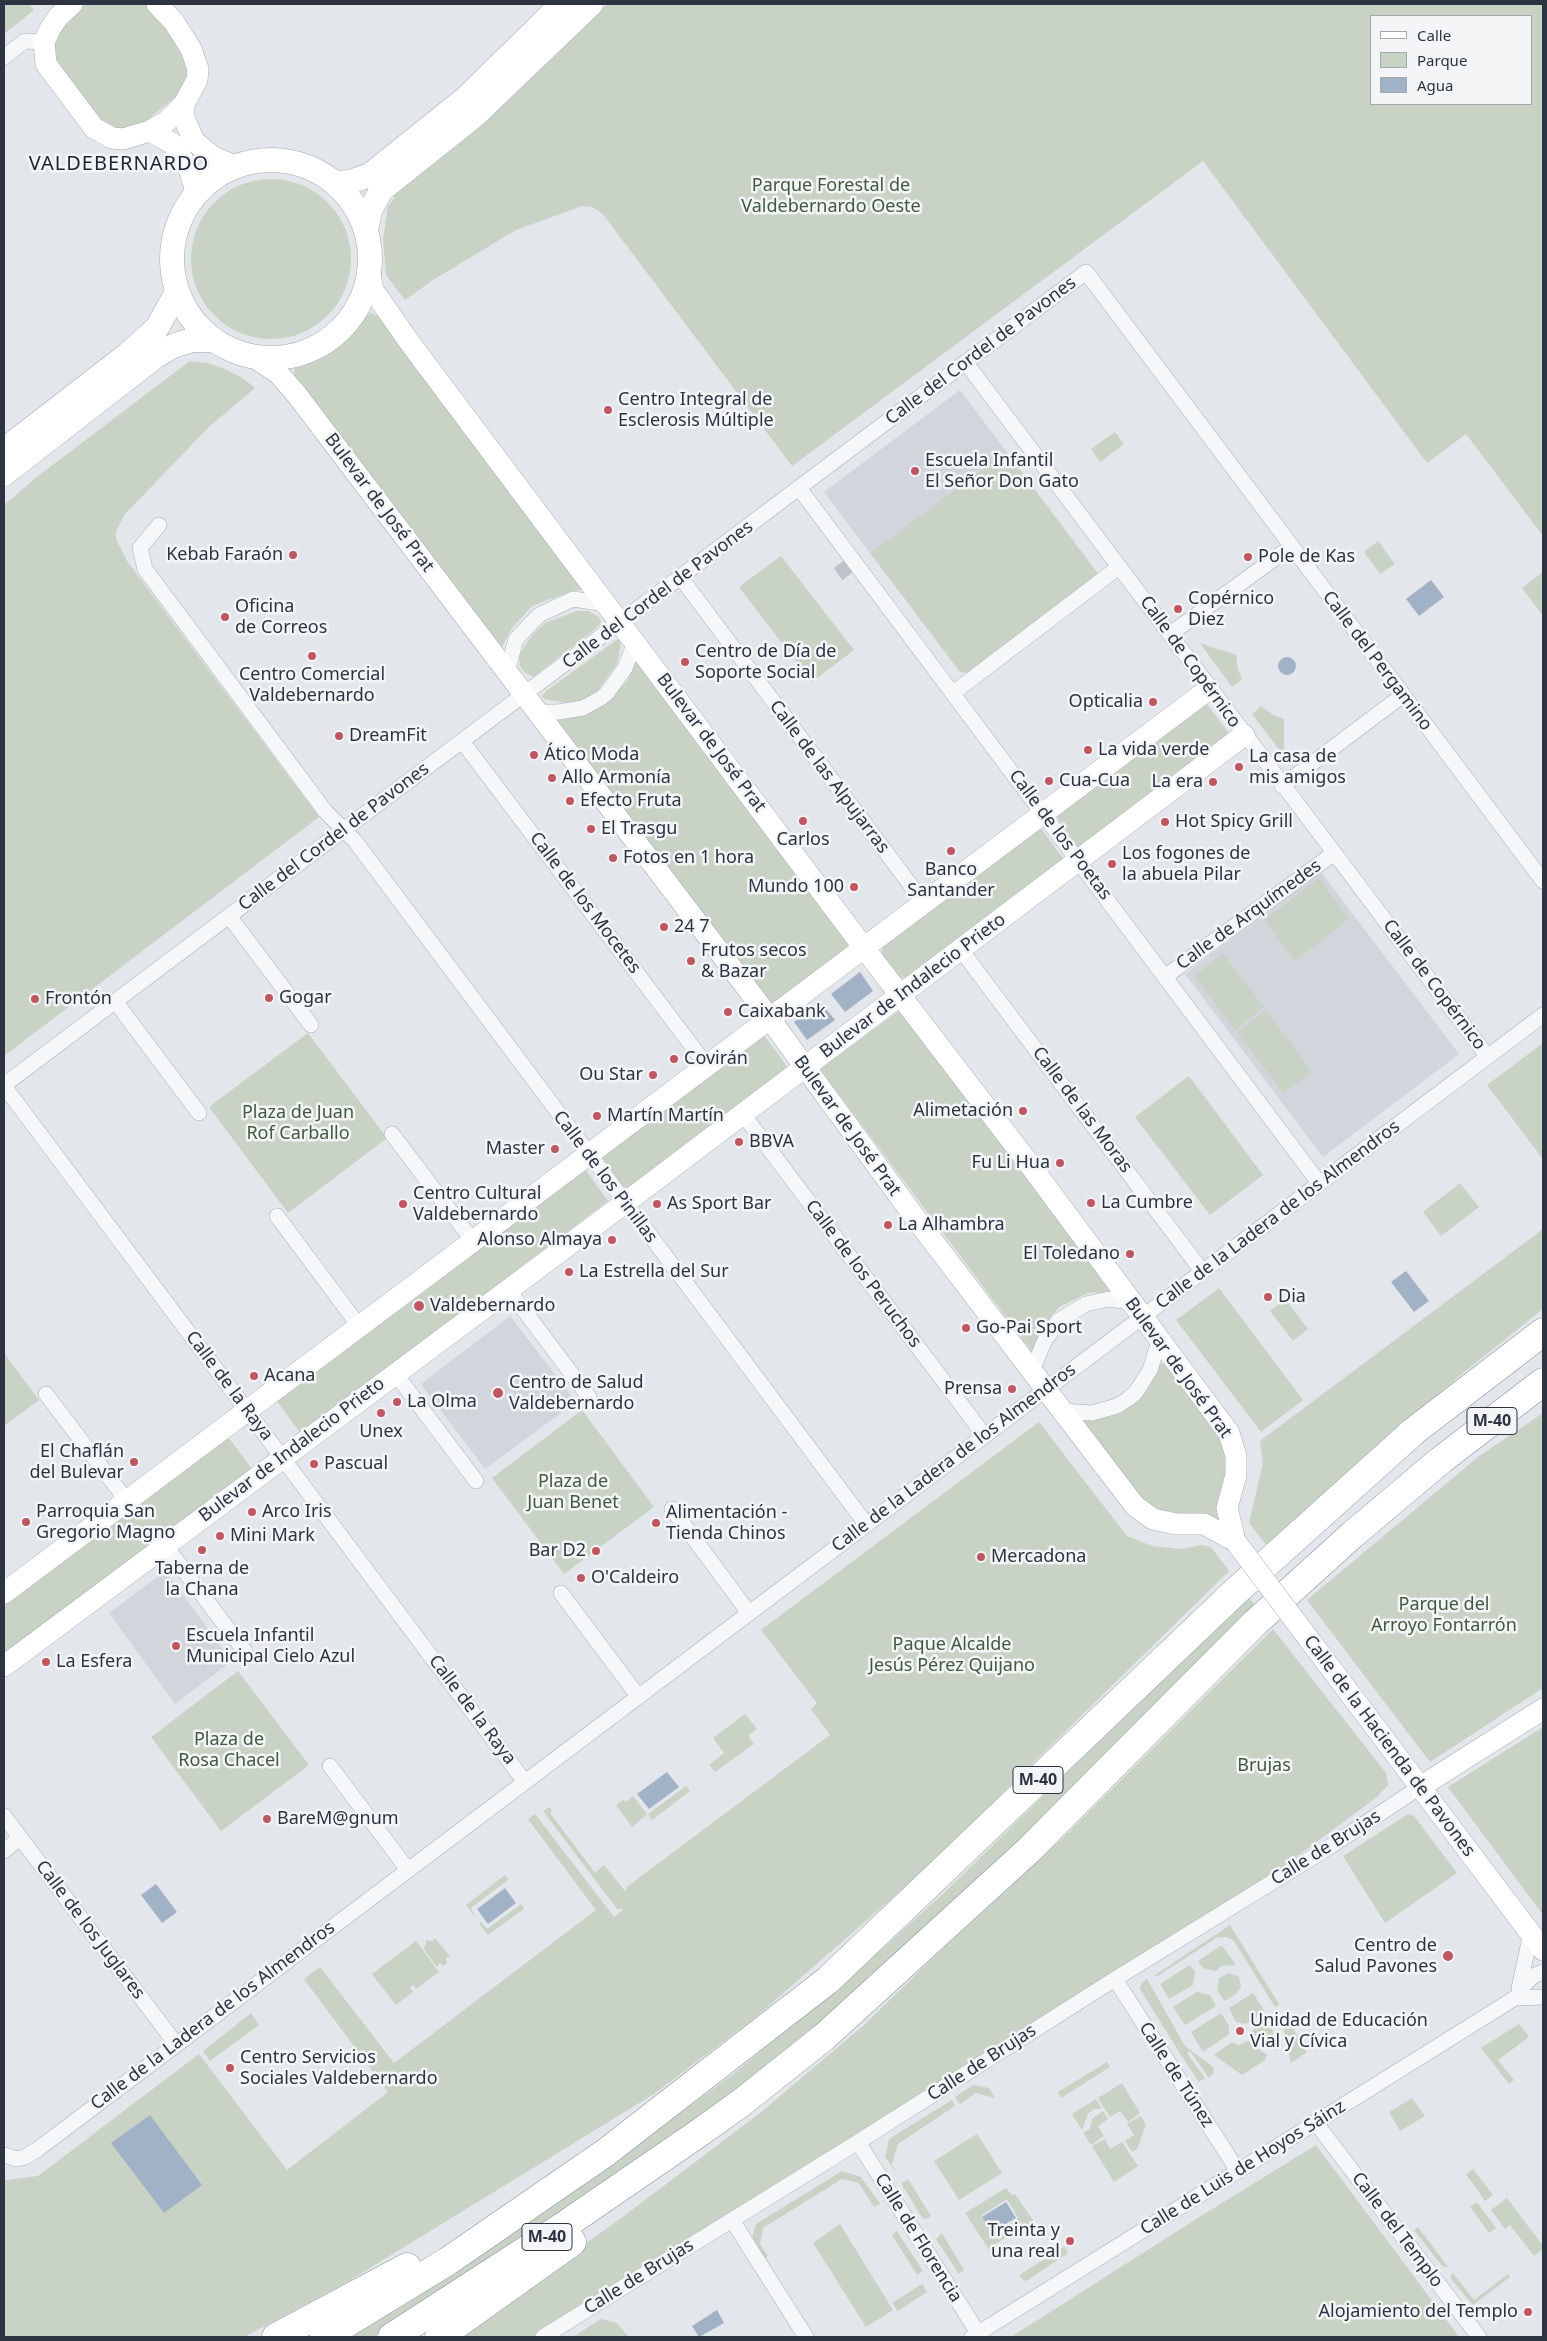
<!DOCTYPE html>
<meta charset="utf-8">
<style>
body{margin:0}
#map{position:relative;width:1547px;height:2341px;overflow:hidden;background:#e3e6ea;font-family:"Noto Sans",sans-serif}
canvas{display:block}
.frame{position:absolute;inset:0;border:5px solid #2d3341;pointer-events:none}
.legend{position:absolute;left:1370px;top:15px;width:162px;height:90px;box-sizing:border-box;background:#f3f5f7;border:1px solid #a4a7ae;margin:0;padding:6px 9px;list-style:none;font-size:15px;color:#2d3341}
.legend li{display:flex;align-items:center;gap:10px;height:25px}
.legend b{width:25px;border:1px solid #a4a7ae}
</style>
<div id="map">
<canvas width="1547" height="2341"></canvas>
<div class="frame"></div>
<ul class="legend">
<li><b style="height:6px;background:#fff"></b>Calle</li>
<li><b style="height:14px;background:#c8d3c5"></b>Parque</li>
<li><b style="height:14px;background:#a2b2c6"></b>Agua</li>
</ul>
</div>
<script>
const ctx = document.querySelector('canvas').getContext('2d');
ctx.lineJoin = 'round';
function fillPath(path, color) {
  ctx.fillStyle = color;
  ctx.fill(path, 'evenodd');
}
function shape(rows) {
  const path = new Path2D();
  for (const r of rows) {
    if (r.length === 3) {
      path.moveTo(r[0] + r[2], r[1]);
      path.arc(r[0], r[1], r[2], 0, 2 * Math.PI);
      continue;
    }
    path.moveTo(r[0], r[1]);
    for (let i = 2; i < r.length; i += 2) path.lineTo(r[i], r[i + 1]);
  }
  return path;
}
function strokePath(path, color, width, dash) {
  ctx.strokeStyle = color;
  ctx.lineWidth = width;
  ctx.lineCap = dash ? 'butt' : 'round';
  ctx.setLineDash(dash || []);
  ctx.stroke(path);
}
function drawText(font, color, halo, rows, align = 'center') {
  ctx.font = font + ' "Noto Sans",sans-serif';
  ctx.lineWidth = 5;
  ctx.setLineDash([]);
  ctx.textBaseline = 'middle';
  ctx.strokeStyle = halo;
  ctx.fillStyle = color;
  for (const [text, x, y, turn = 0] of rows) {
    ctx.save();
    ctx.translate(x, y);
    ctx.rotate((+turn || 0) * Math.PI / 180);
    ctx.textAlign = isNaN(turn) ? turn : align;
    if (halo) ctx.strokeText(text, 0, 0);
    ctx.fillText(text, 0, 0);
    ctx.restore();
  }
}
fillPath(shape([
 [960,390,1006,451,870,553,824,492],
 [1321,872,1459,1054,1323,1157,1185,974],
 [510,1316,576,1402,485,1469,421,1384],
 [165,1571,232,1661,175,1704,109,1613]
]), '#d2d5dc');
fillPath(shape([
 [4,4,29,4,34,10,4,34],
 [86,4,151,4,188,56,186,89,141,125,120,132,97,120,54,61,53,50,58,27],
 [608,4,1543,4,1543,536,1466,434,1427,463,1203,161,792,466,602,213,592,207,582,206,516,230,433,280,405,300,386,275,383,239,388,206,395,198,391,193],
 [1371,16,1531,16,1531,104,1371,104],
 [271,259,80],
 [371,313,380,317,587,589,572,591,532,606,512,628,502,647,294,375,295,366,326,351,344,337,360,317],
 [190,361,208,363,225,369,241,377,255,388,209,427,125,514,116,531,116,539,127,561,319,817,4,1056,4,505,38,476],
 [1115,432,1124,444,1100,462,1091,449],
 [1006,451,1099,575,968,673,960,672,870,553],
 [1378,541,1395,564,1380,574,1364,552],
 [781,556,854,650,812,682,739,587],
 [1543,572,1543,616,1522,588],
 [577,611,588,611,598,616,601,621,599,626,533,677,524,672,520,666,519,655,533,634,545,623],
 [618,639,621,644,617,664,596,693,581,701,566,703,544,699,542,696,546,691],
 [1200,643,1236,655,1238,670,1242,679,1232,687],
 [637,654,848,943,848,948,775,1004,769,1003,556,721,580,716,608,701,628,680],
 [1207,704,1230,735,1080,850,1056,816],
 [1261,706,1272,714,1284,719,1284,756,1252,714],
 [1040,827,1065,861,908,979,899,977,882,958,882,945],
 [1319,878,1349,919,1295,961,1264,920],
 [1223,954,1264,1007,1235,1030,1194,976],
 [900,1010,1112,1292,1088,1293,1059,1307,1041,1329,1033,1353,820,1069],
 [1266,1010,1312,1072,1283,1093,1237,1032],
 [308,1033,387,1138,288,1213,209,1107],
 [764,1035,788,1068,626,1191,602,1157],
 [1543,1043,1543,1159,1487,1085],
 [1189,1076,1263,1175,1210,1215,1135,1117],
 [585,1169,608,1201,301,1434,276,1400],
 [1460,1183,1479,1207,1441,1236,1423,1212],
 [1543,1229,1543,1309,1457,1378,1266,1545,1249,1523,1263,1463,1260,1441],
 [1219,1288,1303,1400,1261,1432,1176,1320],
 [1285,1299,1308,1329,1293,1341,1270,1311],
 [4,1353,39,1400,4,1426],
 [1165,1363,1221,1437,1230,1465,1220,1522,1181,1516,1150,1508,1083,1425,1085,1420,1111,1416,1133,1404,1147,1391,1160,1364],
 [582,1410,654,1507,564,1574,492,1478],
 [1543,1413,1543,1688,1430,1762,1307,1600,1478,1457],
 [1039,1422,1127,1536,1152,1546,1181,1549,1202,1545,1211,1547,1229,1571,922,1872,756,2017,654,2094,342,2285,244,2337,4,2337,4,2179,7,2180,38,2176,199,2054,287,2170,388,2092,304,1979,320,1967,394,2063,596,1910,528,1819,535,1814,614,1917,623,1910,621,1908,618,1910,543,1811,550,1807,552,1811,550,1813,595,1873,604,1865,625,1891,628,1886,830,1735,811,1709,817,1703,761,1630],
 [228,1437,252,1469,4,1656,4,1606],
 [1248,1596,1256,1606,971,1891,874,1979,741,2088,437,2298,373,2337,346,2337,599,2172,732,2075,862,1967,945,1892],
 [1273,1629,1386,1773,1388,1785,1377,1797,1257,1886,536,2337,455,2337,620,2219,760,2113,864,2025,933,1958,1066,1835],
 [238,1671,309,1765,221,1831,151,1737],
 [745,1714,757,1729,748,1736,754,1744,715,1772,709,1765,724,1753,713,1738],
 [1543,1727,1543,1915,1448,1787],
 [686,1786,690,1791,652,1820,648,1814],
 [633,1796,647,1814,632,1827,616,1805,623,1800,626,1802],
 [1408,1814,1414,1816,1457,1873,1385,1923,1343,1856],
 [505,1875,509,1879,471,1908,475,1917,466,1905],
 [521,1904,524,1909,488,1935,479,1923,481,1922,487,1929],
 [1230,1925,1279,2004,1275,2007,1234,1941,1226,1937,1218,1937,1156,1977,1155,1975],
 [435,1938,450,1956,446,1958,447,1963,443,1966,440,1963,437,1967,423,1948,426,1945,426,1940,432,1941],
 [416,1941,439,1972,416,1989,413,1985,410,1988,413,1992,396,2005,372,1974],
 [1220,1946,1223,1947,1236,1965,1222,1966,1215,1971,1203,1968,1198,1961],
 [1190,1965,1195,1972,1193,1985,1169,1999,1160,1984],
 [1229,1973,1239,1977,1241,1987,1235,1995,1224,2001,1217,1990,1219,1978],
 [1147,1979,1185,2046,1213,2067,1214,2072,1209,2078,1190,2051,1187,2053,1205,2078,1199,2082,1179,2052,1140,1989,1141,1984],
 [1197,1992,1210,1995,1216,2006,1185,2025,1173,2007],
 [1253,1993,1265,2012,1246,2024,1236,2022,1229,2008],
 [251,2013,259,2025,210,2061,203,2051],
 [1221,2013,1229,2026,1229,2034,1203,2052,1191,2032],
 [1270,2020,1277,2050,1275,2051,1250,2032],
 [1288,2020,1307,2052,1291,2063,1282,2022],
 [1519,2024,1529,2037,1498,2060,1514,2080,1509,2084,1481,2048],
 [1248,2041,1267,2055,1265,2060,1242,2075,1214,2055,1232,2042,1239,2045],
 [1107,2062,1110,2067,1061,2098,1058,2092],
 [1122,2083,1140,2113,1128,2122,1120,2111,1110,2117,1098,2098],
 [973,2085,989,2088,995,2098,976,2093,960,2104,955,2097],
 [1412,2098,1425,2116,1400,2131,1389,2112],
 [1096,2099,1102,2109,1094,2109,1088,2114,1082,2130,1072,2114],
 [952,2100,955,2106,898,2144,892,2164,897,2173,885,2157,889,2139],
 [1103,2111,1108,2119,1098,2126,1104,2136,1091,2145,1083,2132,1090,2129,1092,2119],
 [1141,2116,1146,2125,1137,2149,1132,2152,1125,2141,1134,2135,1127,2124],
 [977,2134,1002,2173,959,2200,934,2161],
 [1105,2139,1110,2149,1122,2142,1138,2166,1114,2182,1092,2146],
 [1316,2145,1459,2337,1011,2337,1201,2216],
 [1473,2169,1493,2195,1485,2201,1466,2174],
 [842,2171,861,2177,880,2204,874,2207,859,2183,842,2179,763,2228,760,2244,768,2256,761,2261,750,2245,756,2224],
 [908,2179,931,2216,926,2219,923,2219,902,2185,902,2183],
 [1006,2188,1012,2195,1015,2194,1035,2223,1012,2238,1005,2227,1018,2218,1007,2199,981,2216,993,2234,1001,2229,1005,2238,994,2245,997,2251,992,2254,965,2213],
 [1507,2198,1543,2246,1543,2249,1534,2256,1510,2225,1505,2229,1491,2210],
 [1477,2202,1496,2228,1489,2233,1470,2207],
 [840,2224,893,2310,866,2327,813,2243],
 [1418,2227,1448,2267,1442,2266,1414,2230],
 [897,2231,923,2271,917,2275,892,2235],
 [942,2233,964,2270,959,2274,936,2239],
 [1064,2247,1068,2253,1028,2280,1024,2281,1019,2275],
 [1453,2273,1474,2300,1508,2274,1510,2277,1473,2305,1451,2279,1451,2275],
 [922,2284,927,2292,898,2311,892,2303],
 [601,2319,617,2323,629,2337,573,2337]
]), '#c8d3c5');
fillPath(shape([
 [1431,580,1444,597,1419,616,1406,599],
 [1287,666,9],
 [860,972,873,991,845,1012,831,994],
 [820,1002,835,1020,807,1040,794,1022],
 [1406,1271,1429,1301,1414,1312,1391,1282],
 [667,1772,679,1787,649,1809,637,1794],
 [156,1884,177,1912,162,1923,141,1895],
 [505,1888,516,1903,488,1924,477,1909],
 [150,2115,202,2185,164,2213,111,2143],
 [1006,2202,1016,2218,992,2232,982,2217],
 [717,2310,724,2323,699,2337,692,2326]
]), '#a2b2c6');
strokePath(shape([
 [838,574,849,566]
]), '#bfc2c8', 15, [15, 8]);
const street = shape([
 [4,57,25,41,44,42],
 [966,363,1487,1056],
 [799,488,1319,1183],
 [159,525,140,548,145,569,325,811,355,841,866,1524],
 [681,578,924,903],
 [1170,634,1292,546],
 [507,672,516,639,539,615,573,599,606,604],
 [953,693,1119,567],
 [536,712,558,712,583,708,601,698,607,693,625,668,635,642],
 [462,741,707,1066],
 [1282,786,1403,695],
 [229,916,311,1025],
 [961,950,1202,1271],
 [1166,976,1333,854],
 [115,1001,199,1113],
 [4,1085,1086,272,1543,881],
 [4,1086,525,1782],
 [742,1113,984,1435],
 [392,1134,473,1241],
 [277,1216,359,1326],
 [508,1289,589,1397],
 [1032,1371,1044,1342,1058,1321,1086,1304,1109,1299,1130,1302],
 [395,1373,476,1481],
 [46,1394,127,1501],
 [1062,1411,1092,1413,1117,1406,1128,1399,1136,1392,1150,1370,1159,1341],
 [672,1509,749,1613],
 [165,1545,246,1653],
 [561,1593,638,1696],
 [330,1766,408,1870],
 [4,1816,176,2044],
 [4,1851,20,1838],
 [1115,1979,1238,2171],
 [1519,1988,1531,1933],
 [1519,1990,1533,1976,1543,1972],
 [1315,2122,1479,2337],
 [858,2142,978,2333],
 [4,2155,17,2159,25,2157,38,2149,1543,1015],
 [732,2220,806,2337],
 [543,2337,858,2142,1115,1979,1331,1846,1420,1787],
 [972,2337,1515,1998,1543,1997]
]);
const secondary = shape([
 [72,4,58,17,50,29,44,42,46,64,94,128,112,138,123,139,150,131,166,122,184,104,197,80,198,69,191,49,174,22,157,4],
 [184,104,184,118,194,141,212,156,234,166],
 [150,131,173,144,190,171,196,192],
 [370,274,373,290,410,343,864,948,1021,1153,1229,1433,1236,1456,1236,1475,1227,1508,1235,1541],
 [255,358,278,373,297,395,756,1000,922,1227,1135,1506,1153,1519,1176,1524,1204,1524,1235,1541],
 [4,1593,1209,689],
 [1308,1638,1543,1950],
 [4,1666,637,1194,1244,735],
 [1420,1787,1543,1709]
]);
const primary = shape([
 [271,259,99],
 [336,183,350,182,370,175,466,98,562,4],
 [366,230,370,211,381,190,475,115,591,4],
 [4,450,127,355,157,328,177,292],
 [4,474,156,356,173,346,192,340,212,340]
]);
const highway = shape([
 [276,2337,407,2267],
 [324,2337,448,2261,605,2153,828,1980,1235,1592,1414,1431,1543,1332],
 [392,2337,562,2227,699,2133,741,2103,824,2037,1029,1850,1256,1622,1352,1535,1441,1460,1543,1382],
 [439,2337,572,2242]
]);
strokePath(street, '#a9adb4', 16);
strokePath(secondary, '#a9adb4', 22);
strokePath(primary, '#a4aab5', 25);
strokePath(highway, '#8c939f', 29);
strokePath(street, '#f6f7f9', 15);
strokePath(secondary, '#fff', 21);
strokePath(primary, '#fff', 24);
strokePath(highway, '#fff', 28);
const secondaryBridge = shape([
 [1235,1541,1308,1638]
]);
strokePath(secondaryBridge, '#a9adb4', 22, []);
strokePath(secondaryBridge, '#fff', 21);
for (const [x, y, r, color] of [
 [608,410,5,"#c25560"],
 [915,471,5,"#c25560"],
 [293,555,5,"#c25560"],
 [1248,557,5,"#c25560"],
 [1178,609,5,"#c25560"],
 [225,617,5,"#c25560"],
 [312,656,5,"#c25560"],
 [685,662,5,"#c25560"],
 [1153,702,5,"#c25560"],
 [339,736,5,"#c25560"],
 [1088,750,5,"#c25560"],
 [534,755,5,"#c25560"],
 [1239,767,5,"#c25560"],
 [552,778,5,"#c25560"],
 [1049,781,5,"#c25560"],
 [1213,782,5,"#c25560"],
 [570,801,5,"#c25560"],
 [803,821,5,"#c25560"],
 [1165,822,5,"#c25560"],
 [591,829,5,"#c25560"],
 [951,851,5,"#c25560"],
 [613,858,5,"#c25560"],
 [1112,864,5,"#c25560"],
 [854,887,5,"#c25560"],
 [664,927,5,"#c25560"],
 [691,961,5,"#c25560"],
 [269,998,5,"#c25560"],
 [35,999,5,"#c25560"],
 [728,1012,5,"#c25560"],
 [674,1059,5,"#c25560"],
 [653,1075,5,"#c25560"],
 [1023,1111,5,"#c25560"],
 [597,1116,5,"#c25560"],
 [739,1142,5,"#c25560"],
 [555,1149,5,"#c25560"],
 [1060,1163,5,"#c25560"],
 [1091,1203,5,"#c25560"],
 [403,1204,5,"#c25560"],
 [657,1204,5,"#c25560"],
 [888,1225,5,"#c25560"],
 [612,1240,5,"#c25560"],
 [1130,1254,5,"#c25560"],
 [569,1272,5,"#c25560"],
 [1268,1297,5,"#c25560"],
 [419,1306,6,"#c25560"],
 [966,1328,5,"#c25560"],
 [254,1376,5,"#c25560"],
 [1012,1389,5,"#c25560"],
 [498,1393,6,"#c25560"],
 [397,1402,5,"#c25560"],
 [381,1413,5,"#c25560"],
 [134,1462,5,"#c25560"],
 [314,1464,5,"#c25560"],
 [252,1512,5,"#c25560"],
 [26,1522,5,"#c25560"],
 [656,1523,5,"#c25560"],
 [220,1536,5,"#c25560"],
 [202,1550,5,"#c25560"],
 [596,1551,5,"#c25560"],
 [981,1557,5,"#c25560"],
 [581,1578,5,"#c25560"],
 [176,1646,5,"#c25560"],
 [46,1662,5,"#c25560"],
 [267,1819,5,"#c25560"],
 [1448,1956,6,"#c25560"],
 [1240,2031,5,"#c25560"],
 [230,2068,5,"#c25560"],
 [1070,2241,5,"#c25560"],
 [1528,2312,5,"#c25560"]
]) {
  const dot = new Path2D();
  dot.arc(x, y, r, 0, 2 * Math.PI);
  ctx.fillStyle = color;
  ctx.fill(dot);
  strokePath(dot, '#f3f5f7', 2);
}
for (const [x, y, w] of [
 [1492,1421,50],
 [1038,1780,50],
 [547,2237,50]
]) {
  const box = new Path2D();
  box.roundRect(x - w / 2, y - 13.5, w, 27, 4);
  ctx.fillStyle = '#f3f5f7';
  ctx.fill(box);
  strokePath(box, '#2d3341', 1);
}
drawText('bold 16px', '#2d3341', null, [
 ["M-40",1492,1421],
 ["M-40",1038,1780],
 ["M-40",547,2237]
]);
drawText('18px', '#405b3b', '#f3f5f7', [
 ["Parque Forestal de",831,186],
 ["Valdebernardo Oeste",831,207],
 ["Plaza de Juan",298,1113],
 ["Rof Carballo",298,1134],
 ["Plaza de",573,1482],
 ["Juan Benet",573,1503],
 ["Parque del",1444,1605],
 ["Arroyo Fontarrón",1444,1626],
 ["Paque Alcalde",952,1645],
 ["Jesús Pérez Quijano",952,1666],
 ["Plaza de",229,1740],
 ["Rosa Chacel",229,1761],
 ["Brujas",1264,1766]
]);
drawText('18px', '#2d3341', '#f3f5f7', [
 ["Calle del Cordel de Pavones",981,351,-37],
 ["Bulevar de José Prat",379,503,53],
 ["Calle del Cordel de Pavones",658,595,-37],
 ["Calle del Pergamino",1377,661,53],
 ["Calle de Copérnico",1190,662,54],
 ["Bulevar de José Prat",711,743,53],
 ["Calle de las Alpujarras",829,777,53],
 ["Calle de los Poetas",1060,835,53],
 ["Calle del Cordel de Pavones",334,837,-37],
 ["Calle de los Mocetes",585,903,53],
 ["Calle de Arquímedes",1249,915,-36],
 ["Calle de Copérnico",1434,985,53],
 ["Bulevar de Indalecio Prieto",913,986,-37],
 ["Calle de las Moras",1082,1110,53],
 ["Bulevar de José Prat",847,1126,54],
 ["Calle de los Pinillas",605,1177,53],
 ["Calle de la Ladera de los Almendros",1278,1215,-37],
 ["Calle de los Peruchos",863,1274,53],
 ["Bulevar de José Prat",1178,1368,54],
 ["Calle de la Raya",229,1386,53],
 ["Bulevar de Indalecio Prieto",292,1450,-37],
 ["Calle de la Ladera de los Almendros",954,1458,-37],
 ["Calle de la Raya",472,1710,53],
 ["Calle de la Hacienda de Pavones",1389,1746,53],
 ["Calle de Brujas",1326,1848,-32],
 ["Calle de los Juglares",90,1930,53],
 ["Calle de la Ladera de los Almendros",213,2016,-37],
 ["Calle de Brujas",982,2063,-33],
 ["Calle de Túnez",1176,2075,57],
 ["Calle de Luis de Hoyos Sáinz",1243,2168,-32],
 ["Calle del Templo",1397,2230,53],
 ["Calle de Florencia",918,2238,58],
 ["Calle de Brujas",639,2277,-32]
]);
drawText('18px', '#2d3341', '#f3f5f7', [
 ["Centro Integral de",618,400],
 ["Esclerosis Múltiple",618,421],
 ["Escuela Infantil",925,461],
 ["El Señor Don Gato",925,482],
 ["Kebab Faraón",283,555,"right"],
 ["Pole de Kas",1258,557],
 ["Copérnico",1188,599],
 ["Diez",1188,620],
 ["Oficina",235,607],
 ["de Correos",235,628],
 ["Centro de Día de",695,652],
 ["Soporte Social",695,673],
 ["Centro Comercial",312,675,"center"],
 ["Valdebernardo",312,696,"center"],
 ["Opticalia",1143,702,"right"],
 ["DreamFit",349,736],
 ["La vida verde",1098,750],
 ["Ático Moda",544,755],
 ["La casa de",1249,757],
 ["mis amigos",1249,778],
 ["Allo Armonía",562,778],
 ["Cua-Cua",1059,781],
 ["La era",1203,782,"right"],
 ["Efecto Fruta",580,801],
 ["Hot Spicy Grill",1175,822],
 ["El Trasgu",601,829],
 ["Carlos",803,840,"center"],
 ["Los fogones de",1122,854],
 ["la abuela Pilar",1122,875],
 ["Fotos en 1 hora",623,858],
 ["Banco",951,870,"center"],
 ["Santander",951,891,"center"],
 ["Mundo 100",844,887,"right"],
 ["24 7",674,927],
 ["Frutos secos",701,951],
 ["& Bazar",701,972],
 ["Gogar",279,998],
 ["Frontón",45,999],
 ["Caixabank",738,1012],
 ["Covirán",684,1059],
 ["Ou Star",643,1075,"right"],
 ["Alimetación",1013,1111,"right"],
 ["Martín Martín",607,1116],
 ["BBVA",749,1142],
 ["Master",545,1149,"right"],
 ["Fu Li Hua",1050,1163,"right"],
 ["Centro Cultural",413,1194],
 ["Valdebernardo",413,1215],
 ["La Cumbre",1101,1203],
 ["As Sport Bar",667,1204],
 ["La Alhambra",898,1225],
 ["Alonso Almaya",602,1240,"right"],
 ["El Toledano",1120,1254,"right"],
 ["La Estrella del Sur",579,1272],
 ["Dia",1278,1297],
 ["Valdebernardo",430,1306],
 ["Go-Pai Sport",976,1328],
 ["Acana",264,1376],
 ["Centro de Salud",509,1383],
 ["Valdebernardo",509,1404],
 ["Prensa",1002,1389,"right"],
 ["La Olma",407,1402],
 ["Unex",381,1432,"center"],
 ["El Chaflán",124,1452,"right"],
 ["del Bulevar",124,1473,"right"],
 ["Pascual",324,1464],
 ["Parroquia San",36,1512],
 ["Gregorio Magno",36,1533],
 ["Arco Iris",262,1512],
 ["Alimentación -",666,1513],
 ["Tienda Chinos",666,1534],
 ["Mini Mark",230,1536],
 ["Bar D2",586,1551,"right"],
 ["Mercadona",991,1557],
 ["Taberna de",202,1569,"center"],
 ["la Chana",202,1590,"center"],
 ["O'Caldeiro",591,1578],
 ["Escuela Infantil",186,1636],
 ["Municipal Cielo Azul",186,1657],
 ["La Esfera",56,1662],
 ["BareM@gnum",277,1819],
 ["Centro de",1437,1946,"right"],
 ["Salud Pavones",1437,1967,"right"],
 ["Unidad de Educación",1250,2021],
 ["Vial y Cívica",1250,2042],
 ["Centro Servicios",240,2058],
 ["Sociales Valdebernardo",240,2079],
 ["Treinta y",1060,2231,"right"],
 ["una real",1060,2252,"right"],
 ["Alojamiento del Templo",1518,2312,"right"]
], 'left');
ctx.letterSpacing = '1px';
drawText('20px', '#1f2432', '#f3f5f7', [
 ["VALDEBERNARDO",119,164]
]);
ctx.letterSpacing = '0px';
</script>
